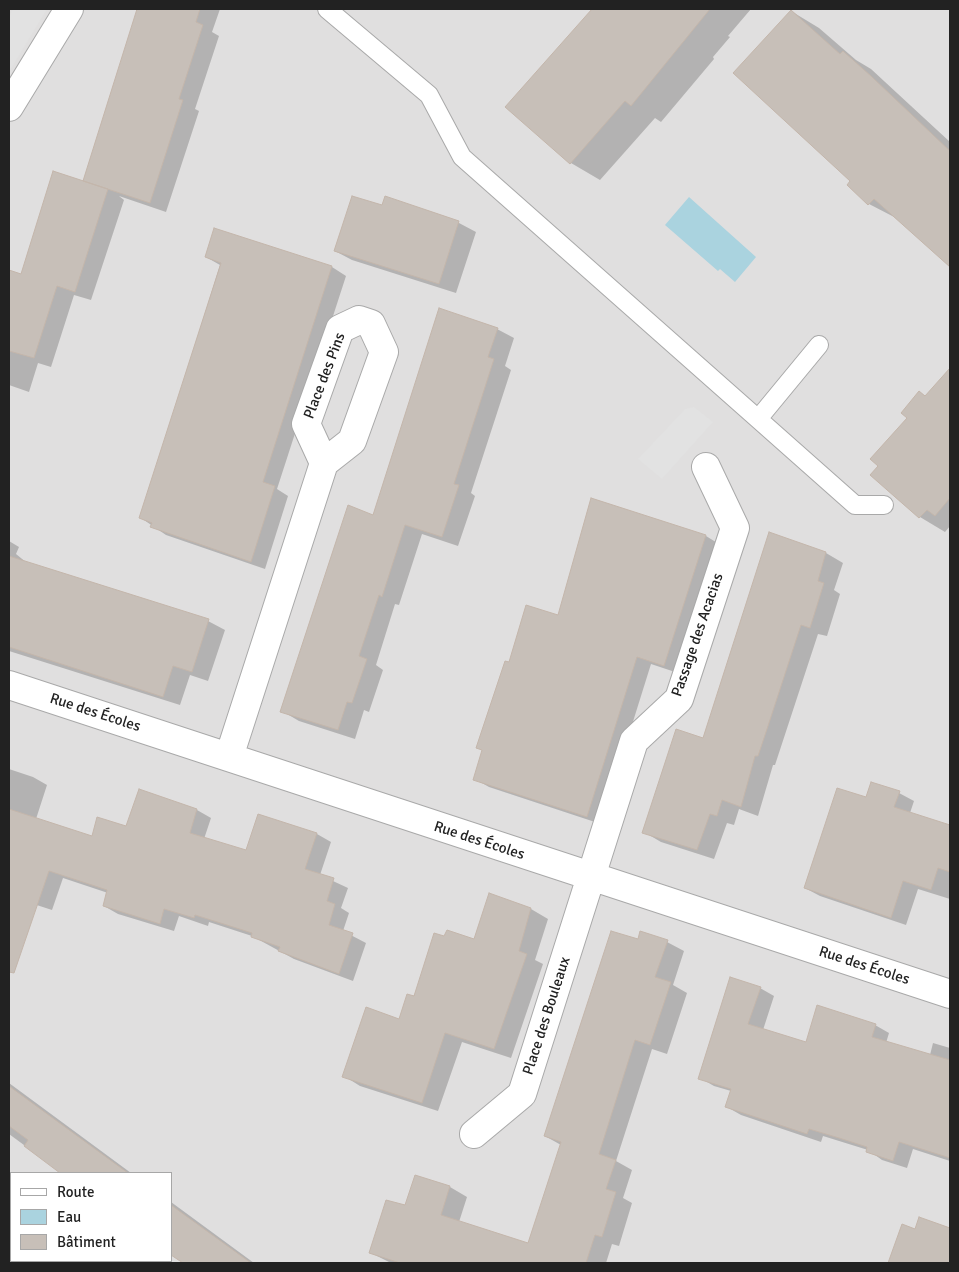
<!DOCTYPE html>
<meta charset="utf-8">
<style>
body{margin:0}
#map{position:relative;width:959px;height:1272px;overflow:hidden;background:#f2efe9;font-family:Signika,sans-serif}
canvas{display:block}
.frame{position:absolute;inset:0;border:10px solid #222;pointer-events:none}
.legend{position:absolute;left:10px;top:1172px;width:162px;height:90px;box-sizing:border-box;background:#fff;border:1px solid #a7a7a7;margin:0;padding:6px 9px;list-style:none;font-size:15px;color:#222}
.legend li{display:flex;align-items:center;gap:10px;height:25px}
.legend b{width:25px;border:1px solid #a7a7a7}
</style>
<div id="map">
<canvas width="959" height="1272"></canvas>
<div class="frame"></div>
<ul class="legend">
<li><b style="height:6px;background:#fff"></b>Route</li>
<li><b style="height:14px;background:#aad3df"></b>Eau</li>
<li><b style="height:14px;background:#c7bfb8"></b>Bâtiment</li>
</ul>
</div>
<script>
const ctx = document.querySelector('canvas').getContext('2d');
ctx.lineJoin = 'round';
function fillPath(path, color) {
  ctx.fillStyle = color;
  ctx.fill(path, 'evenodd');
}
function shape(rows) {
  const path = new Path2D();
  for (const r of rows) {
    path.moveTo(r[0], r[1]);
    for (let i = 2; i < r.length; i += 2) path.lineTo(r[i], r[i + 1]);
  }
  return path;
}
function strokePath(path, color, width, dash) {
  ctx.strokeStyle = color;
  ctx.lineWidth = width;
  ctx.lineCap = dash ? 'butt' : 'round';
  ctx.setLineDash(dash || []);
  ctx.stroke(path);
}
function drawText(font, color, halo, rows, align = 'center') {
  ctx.font = font + ' Signika,sans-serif';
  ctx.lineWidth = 4;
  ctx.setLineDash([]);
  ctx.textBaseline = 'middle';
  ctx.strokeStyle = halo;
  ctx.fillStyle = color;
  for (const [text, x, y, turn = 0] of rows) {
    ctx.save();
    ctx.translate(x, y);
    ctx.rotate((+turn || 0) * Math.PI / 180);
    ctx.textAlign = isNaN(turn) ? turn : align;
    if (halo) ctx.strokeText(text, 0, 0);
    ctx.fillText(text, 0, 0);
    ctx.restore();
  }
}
fillPath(shape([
 [9,9,950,9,950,1263,9,1263],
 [11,1173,171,1173,171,1261,11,1261]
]), '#e0dfdf');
fillPath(shape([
 [13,9,47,9,9,72,9,16],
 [694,407,713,422,662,479,638,459,685,409]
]), '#e2e2e2');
fillPath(shape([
 [689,197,756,257,735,282,720,269,718,271,665,225]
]), '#aad3df');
fillPath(shape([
 [138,9,220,9,212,32,219,36,195,109,199,111,166,212,119,196,124,200,91,300,74,295,51,367,38,363,29,392,9,385,9,271,22,275,89,184,84,180],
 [594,9,751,9,728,36,730,37,713,57,714,59,661,122,655,118,600,180,571,163,507,107],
 [791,11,819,28,856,60,871,69,950,142,950,265,898,219,869,204,852,181],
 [385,198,459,223,476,232,456,293,352,260,335,251,382,207],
 [215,230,332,267,346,276,277,489,288,496,265,569,166,535,141,518,220,265,206,257],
 [497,329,514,338,505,366,511,370,471,493,475,496,458,546,422,534,399,605,395,604,376,665,383,670,369,712,364,710,355,739,299,721,282,711,374,516],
 [942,378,950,383,950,526,945,532,920,517,872,475,880,466,908,418,920,393,926,397],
 [770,534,826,553,843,563,834,590,840,594,827,636,818,634,775,765,773,765,758,816,739,809,734,825,727,823,714,859,661,842,644,832,703,740],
 [706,536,719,544,678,673,651,664,601,824,489,787,475,779,509,664,559,617],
 [9,541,19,547,16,554,27,563,208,621,225,630,208,681,190,675,180,705,9,651],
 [9,769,33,777,47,785,36,819,93,837,127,827,140,790,197,810,211,818,204,839,247,852,259,815,317,834,331,842,320,875,348,888,341,908,349,913,343,931,366,943,353,981,294,959,252,936,209,922,208,926,179,916,174,931,118,914,104,906,108,893,63,878,52,910,9,896],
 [899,793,914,801,910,813,950,827,950,899,918,889,906,925,820,896,805,888,866,799],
 [490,895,531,909,548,919,535,960,543,964,511,1058,462,1042,438,1111,360,1086,344,1076,400,1021,445,938,475,940],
 [639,941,667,942,684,951,673,985,687,993,667,1054,652,1049,616,1161,632,1170,623,1198,632,1203,619,1246,612,1244,606,1263,391,1263,371,1253,406,1207,416,1176,450,1187,467,1197,459,1222,529,1245,561,1145,545,1136],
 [760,988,774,996,763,1030,807,1043,875,1025,889,1033,886,1043,930,1055,933,1043,950,1048,950,1161,913,1149,907,1168,882,1160,868,1150,823,1136,821,1142,741,1115,727,1107,731,1091,714,1086,700,1078],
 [9,1083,131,1173,62,1173,9,1134],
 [171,1202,254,1263,185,1263,171,1253],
 [920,1219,950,1229,950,1263,890,1263,902,1226,916,1230],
 [9,1251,11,1253,11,1261,22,1261,26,1263,9,1263]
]), '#0003');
const building = shape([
 [137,9,200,9,196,22,203,25,179,99,183,100,150,203,83,181,137,9],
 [592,9,710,9,631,106,625,101,570,164,505,107,592,9],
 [791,10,840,54,843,51,871,76,950,151,950,267,874,199,868,205,847,185,850,181,733,73,791,10],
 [53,171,108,189,75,292,57,286,34,358,9,351,9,270,21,274,53,171],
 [352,196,382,205,385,196,459,221,439,284,334,251,352,196],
 [214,228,332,266,263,482,275,486,251,562,150,527,152,523,139,518,221,263,205,257,214,228],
 [439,308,498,328,488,357,494,359,454,484,459,485,442,537,405,525,382,597,379,595,359,656,367,659,352,703,347,702,338,730,280,712,348,505,373,515,439,308],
 [950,368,950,498,935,516,927,510,919,518,870,475,878,466,870,459,907,418,901,413,919,391,925,396,950,368],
 [591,498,706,535,664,666,637,657,587,817,473,780,482,750,476,748,505,661,509,662,526,605,558,615,591,498],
 [769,532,826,552,818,581,824,583,810,628,801,625,768,726,758,756,755,756,741,807,722,800,717,816,710,814,697,850,642,833,676,729,703,738,769,532],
 [9,556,209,619,192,672,173,666,163,697,9,647,9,556],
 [871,782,900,791,894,807,950,825,950,872,938,868,931,890,903,881,891,918,804,888,837,788,866,797,871,782],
 [139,789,197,809,190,833,246,850,258,814,317,833,305,869,334,878,327,901,335,904,329,925,353,933,339,974,278,951,280,947,251,937,252,933,195,915,194,918,164,909,160,924,103,906,107,890,49,871,14,973,9,972,9,809,92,836,97,817,126,826,139,789],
 [489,893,531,908,519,951,527,954,494,1049,445,1033,422,1103,342,1077,366,1007,399,1019,407,994,414,996,434,933,444,936,447,930,474,939,489,893],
 [611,931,638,939,640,931,668,940,655,977,671,982,650,1045,635,1040,599,1154,616,1160,606,1189,616,1192,602,1237,595,1235,586,1263,400,1263,369,1253,386,1200,405,1205,415,1175,450,1186,441,1215,528,1243,561,1142,544,1136,611,931],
 [730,977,761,987,748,1024,806,1042,817,1005,876,1024,872,1037,950,1060,950,1158,899,1142,893,1161,866,1152,867,1147,839,1138,809,1129,807,1134,725,1107,731,1089,698,1079,730,977],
 [9,1086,128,1173,60,1173,24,1146,28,1140,9,1126,9,1086],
 [171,1205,251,1263,183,1263,171,1255,171,1205],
 [919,1217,950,1228,950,1263,888,1263,902,1224,915,1229,919,1217]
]);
fillPath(building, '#c7bfb8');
strokePath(building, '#c4b6ab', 1);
const lane = shape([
 [327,9,429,95,462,157,758,419,819,345],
 [758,419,855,505,884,505]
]);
const street = shape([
 [9,107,69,9],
 [9,685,950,994],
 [229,757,324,463,352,441,384,352,371,324,359,320,340,329,306,424,324,463],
 [474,1134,522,1094,634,741,679,699,735,528,706,467],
 [9,1196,11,1197],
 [99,1261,103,1263]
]);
strokePath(lane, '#a9a9a9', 20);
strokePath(street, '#a9a9a9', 30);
strokePath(lane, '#fff', 18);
strokePath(street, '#fff', 28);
drawText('15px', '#222', '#fff', [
 ["Place des Pins",325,376,-69],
 ["Passage des Acacias",698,635,-71],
 ["Rue des Écoles",95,713,18],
 ["Rue des Écoles",479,841,18],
 ["Rue des Écoles",864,966,18],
 ["Place des Bouleaux",547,1016,-72]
]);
</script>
